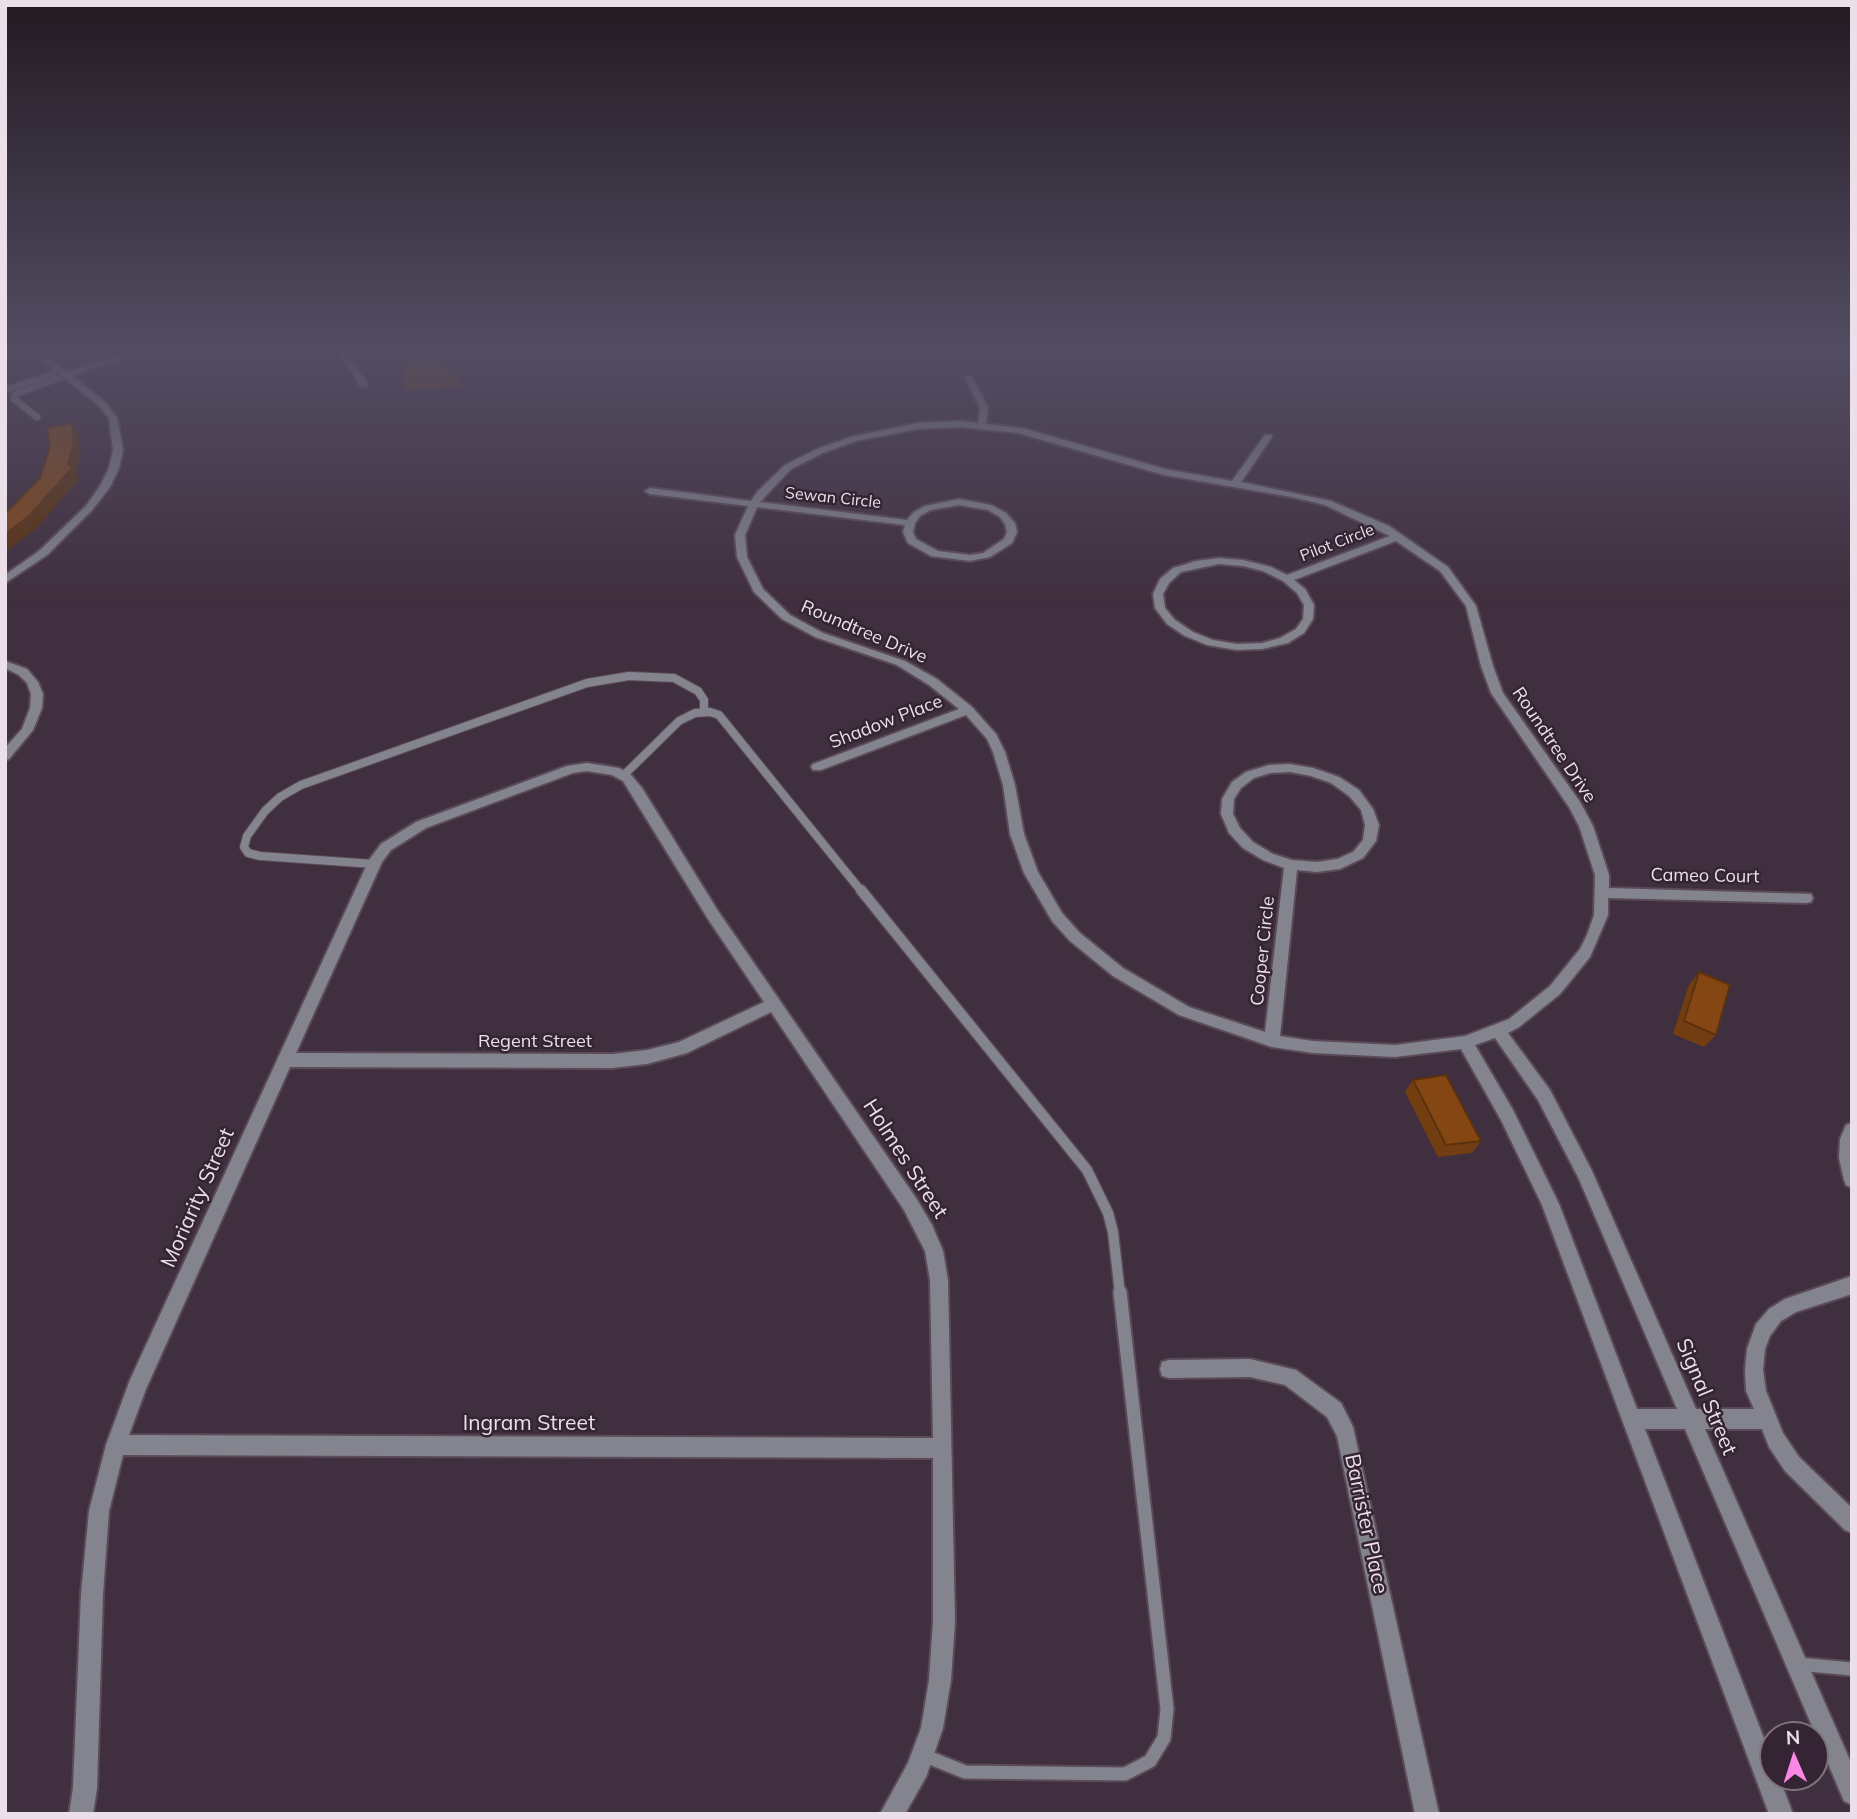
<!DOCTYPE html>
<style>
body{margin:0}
#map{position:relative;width:1857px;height:1819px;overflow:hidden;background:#402f3e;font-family:Mulish,sans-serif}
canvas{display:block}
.frame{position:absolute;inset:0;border:7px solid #ebe0ea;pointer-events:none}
.north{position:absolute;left:1759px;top:1721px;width:70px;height:70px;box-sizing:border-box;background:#352534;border:2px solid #7e707d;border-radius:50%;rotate:357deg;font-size:19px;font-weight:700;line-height:28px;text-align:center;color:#ebe0ea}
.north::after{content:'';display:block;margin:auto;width:24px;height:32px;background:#fc86e3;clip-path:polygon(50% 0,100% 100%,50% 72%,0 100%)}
</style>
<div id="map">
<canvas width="1857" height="1819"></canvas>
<div class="frame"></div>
<div class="north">N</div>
</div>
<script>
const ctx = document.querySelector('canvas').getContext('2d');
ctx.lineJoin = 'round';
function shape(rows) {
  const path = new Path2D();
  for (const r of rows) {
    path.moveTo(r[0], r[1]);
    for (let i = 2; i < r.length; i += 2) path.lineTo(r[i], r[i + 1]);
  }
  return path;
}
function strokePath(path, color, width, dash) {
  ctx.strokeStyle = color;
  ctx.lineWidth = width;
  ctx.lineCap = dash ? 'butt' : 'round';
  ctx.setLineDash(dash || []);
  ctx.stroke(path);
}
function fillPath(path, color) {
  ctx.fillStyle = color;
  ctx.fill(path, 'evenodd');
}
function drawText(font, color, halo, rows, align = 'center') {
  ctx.font = font + ' Mulish,sans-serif';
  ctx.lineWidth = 5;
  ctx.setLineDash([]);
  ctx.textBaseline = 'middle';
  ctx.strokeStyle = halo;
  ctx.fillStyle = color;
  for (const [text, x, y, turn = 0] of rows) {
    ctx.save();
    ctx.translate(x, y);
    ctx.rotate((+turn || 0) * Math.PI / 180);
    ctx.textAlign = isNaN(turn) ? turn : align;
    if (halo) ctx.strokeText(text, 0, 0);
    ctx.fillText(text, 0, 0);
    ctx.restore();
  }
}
const serviceFar3 = shape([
 [5,390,53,374],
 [37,417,14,399,15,394,67,375]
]);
const serviceFar2 = shape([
 [623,776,679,721,695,713,710,712,719,715,862,892],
 [374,864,260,856,248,853,244,847,247,836,265,811,280,797,301,785,587,683,629,676,674,678,698,691,704,700,704,712]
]);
const serviceFar1 = shape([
 [861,890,1087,1170,1108,1213,1113,1232,1120,1294]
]);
const service = shape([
 [1798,1664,1852,1669],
 [923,1755,965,1772,1125,1774,1150,1761,1164,1738,1167,1709,1120,1292]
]);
const minor = shape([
 [28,349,37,349,67,372,138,349,151,349,72,376,104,401,117,418,123,450,119,468,110,487,92,510,47,555,5,583,5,575,39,551,86,506,100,486,109,468,113,450,109,418,98,405,28,349],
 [336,349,344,349,368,385,367,387,361,387,336,349],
 [969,375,973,378,988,408,986,424,1022,428,1165,469,1232,481,1265,435,1271,435,1272,437,1241,482,1331,501,1389,526,1448,567,1476,606,1493,666,1503,693,1580,802,1593,826,1609,875,1609,888,1811,894,1813,898,1811,902,1806,903,1608,898,1608,915,1590,957,1560,994,1519,1027,1508,1033,1550,1090,1592,1171,1696,1409,1754,1409,1746,1391,1745,1370,1747,1349,1756,1324,1769,1309,1785,1299,1852,1276,1852,1294,1796,1312,1781,1321,1770,1336,1765,1349,1763,1370,1766,1391,1783,1433,1799,1457,1852,1508,1852,1533,1845,1530,1785,1471,1769,1447,1762,1429,1705,1429,1852,1765,1852,1805,1844,1801,1685,1429,1645,1429,1773,1762,1773,1777,1779,1777,1793,1814,1769,1814,1542,1205,1501,1120,1461,1049,1395,1057,1313,1053,1272,1047,1179,1015,1113,976,1070,941,1052,921,1024,873,1010,834,1003,785,993,752,987,739,966,715,821,770,813,770,811,767,813,764,959,709,929,685,897,665,815,637,782,619,754,592,737,557,735,535,748,506,650,494,645,491,650,488,751,501,757,492,785,465,817,449,851,437,918,423,960,421,978,423,980,408,965,378,969,375],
 [960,427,1018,433,1164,475,1292,497,1325,505,1390,536,1287,575,1271,567,1243,560,1219,558,1196,561,1173,568,1160,579,1153,594,1155,608,1167,624,1185,636,1207,645,1237,650,1262,649,1288,643,1304,633,1313,619,1314,605,1305,589,1294,580,1396,541,1440,571,1466,606,1481,666,1491,693,1569,807,1579,826,1595,875,1594,915,1587,935,1580,949,1550,986,1509,1019,1465,1036,1395,1045,1313,1041,1280,1036,1297,870,1317,872,1340,869,1363,858,1376,841,1379,825,1373,809,1359,790,1339,777,1313,768,1290,764,1269,765,1246,772,1232,782,1222,799,1221,814,1229,833,1243,848,1263,860,1284,868,1265,1032,1189,1007,1123,968,1080,933,1062,913,1038,872,1024,834,1015,785,1005,752,996,734,972,707,937,679,905,661,823,633,790,615,763,589,747,557,745,535,757,507,905,525,903,532,908,543,931,556,970,561,990,557,1012,543,1017,532,1015,523,1006,513,991,505,959,499,925,506,914,512,907,520,760,502,791,469,823,453,856,441,918,429,960,427],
 [959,505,988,510,1000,517,1005,524,1007,532,1004,539,983,553,970,555,938,551,916,539,913,532,915,523,920,516,931,510,959,505],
 [1219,564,1243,566,1263,571,1283,581,1297,593,1304,605,1303,619,1296,629,1280,638,1262,643,1237,644,1213,640,1193,632,1175,620,1165,608,1163,594,1169,583,1181,572,1219,564],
 [1290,772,1311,776,1331,783,1349,796,1361,810,1365,825,1363,840,1353,852,1337,859,1317,862,1292,860,1273,854,1253,842,1240,828,1233,814,1234,799,1241,788,1254,778,1270,773,1290,772],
 [1495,1038,1538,1100,1579,1179,1677,1409,1637,1409,1559,1204,1513,1110,1475,1045,1495,1038],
 [5,661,27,669,38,682,43,694,42,708,33,730,9,759,5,760,5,748,22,729,30,708,31,694,27,683,19,675,5,668,5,661],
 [587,763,619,768,631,775,642,788,718,911,916,1198,932,1225,943,1251,948,1280,955,1622,951,1680,943,1728,926,1777,905,1814,880,1814,908,1763,921,1728,929,1680,933,1622,933,1458,123,1455,109,1511,103,1594,97,1788,93,1814,69,1814,73,1788,81,1594,89,1511,106,1445,130,1380,369,860,381,844,416,822,567,766,587,763],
 [587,771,612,775,623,781,708,919,764,1002,679,1042,647,1050,612,1054,296,1053,382,862,391,850,426,828,573,773,587,771],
 [771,1012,904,1210,925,1251,930,1280,933,1438,129,1435,146,1389,290,1067,612,1068,647,1064,687,1053,771,1012],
 [1852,1123,1852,1188,1846,1185,1844,1180,1839,1158,1840,1139,1846,1125,1852,1123],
 [1250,1359,1296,1370,1341,1403,1353,1427,1439,1814,1415,1814,1337,1436,1327,1417,1285,1385,1250,1377,1169,1378,1162,1376,1160,1369,1162,1362,1169,1360,1250,1359]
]);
strokePath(serviceFar3, '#5b4b5a', 9);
strokePath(serviceFar2, '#5b4b5a', 10);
strokePath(serviceFar1, '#5b4b5a', 13);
strokePath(service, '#5b4b5a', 17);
strokePath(minor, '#5b4b5a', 4);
strokePath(serviceFar3, '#83848e', 6);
strokePath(serviceFar2, '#83848e', 8);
strokePath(serviceFar1, '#83848e', 10);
strokePath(service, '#83848e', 13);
fillPath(minor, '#83848e');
fillPath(shape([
 [457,375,460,387,406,390,402,378],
 [1699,972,1716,1035,1704,1047,1673,1034,1689,985],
 [1413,1080,1481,1141,1472,1153,1438,1157,1405,1092]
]), '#723d11');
fillPath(shape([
 [72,423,78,434,81,454,76,473,79,479,37,528,5,552,5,534,68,464]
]), '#5c320e');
const building = shape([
 [414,350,457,375,402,378,414,350],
 [72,423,74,443,68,464,73,467,29,516,5,534,5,514,40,478,50,447,47,428,72,423],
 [1699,972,1730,985,1716,1035,1684,1021,1699,972],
 [1446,1075,1481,1141,1446,1145,1413,1080,1446,1075]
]);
fillPath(building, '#844714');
strokePath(building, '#5c320e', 2);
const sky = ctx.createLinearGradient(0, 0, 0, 604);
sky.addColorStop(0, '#231a22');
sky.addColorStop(0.58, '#534d63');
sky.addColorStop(1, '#534d6300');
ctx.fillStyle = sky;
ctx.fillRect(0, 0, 1857, 604);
drawText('16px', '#ebe0ea', '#352534', [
 ["Sewan Circle",833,498,6],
 ["Pilot Circle",1337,543,-21]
]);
drawText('18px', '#ebe0ea', '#352534', [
 ["Roundtree Drive",864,632,23],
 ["Shadow Place",886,722,-21],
 ["Roundtree Drive",1554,745,56],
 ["Cameo Court",1705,876,1],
 ["Cooper Circle",1263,951,-84],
 ["Regent Street",535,1042]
]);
drawText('21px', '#ebe0ea', '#352534', [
 ["Holmes Street",905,1159,57],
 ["Moriarity Street",198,1198,-66],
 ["Signal Street",1706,1397,67],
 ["Ingram Street",529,1424],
 ["Barrister Place",1366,1524,78]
]);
</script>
